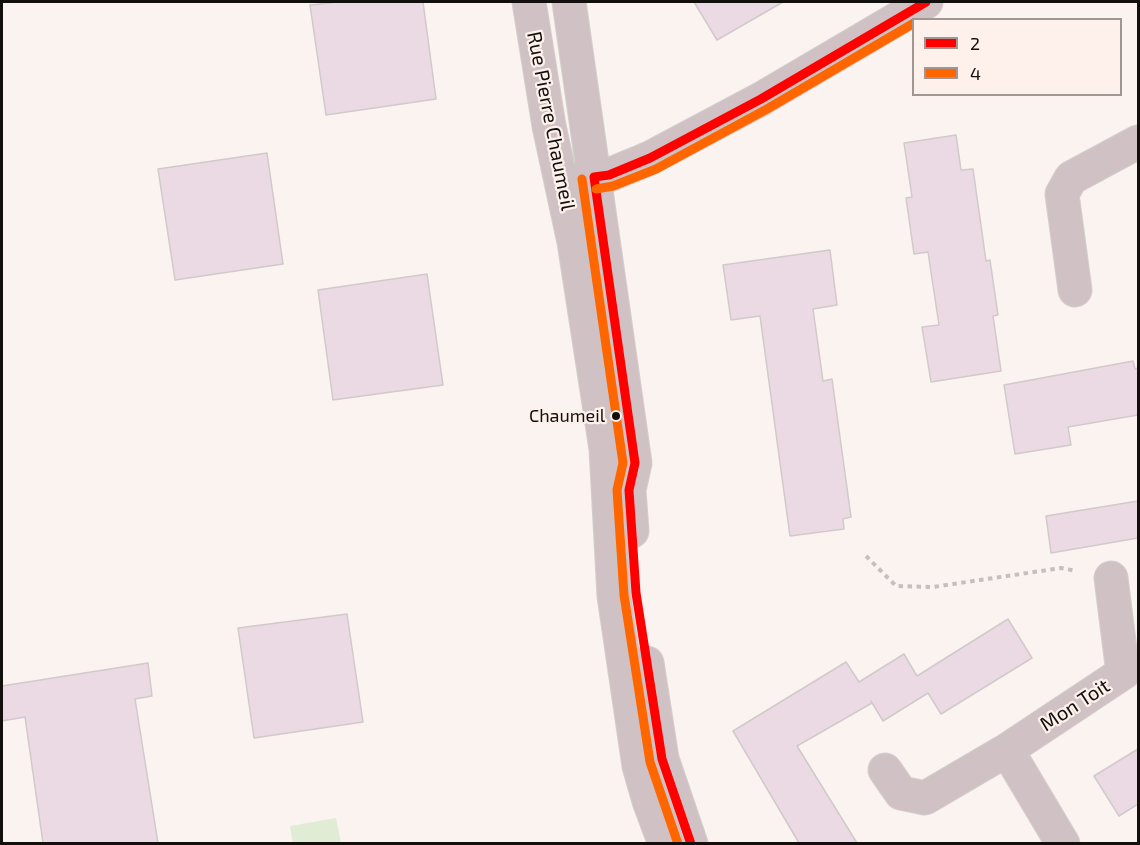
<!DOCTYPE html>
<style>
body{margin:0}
#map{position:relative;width:1140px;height:845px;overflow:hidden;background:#faf3f0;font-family:"Exo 2",sans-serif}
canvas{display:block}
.frame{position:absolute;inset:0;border:3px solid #130f0d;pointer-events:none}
.legend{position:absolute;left:912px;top:18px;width:210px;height:78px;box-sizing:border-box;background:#fef1ec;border:2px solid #a09793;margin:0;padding:8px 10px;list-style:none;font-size:18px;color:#130f0d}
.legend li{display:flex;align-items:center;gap:12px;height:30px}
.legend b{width:30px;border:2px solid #a09793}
</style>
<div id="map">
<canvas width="1140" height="845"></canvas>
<div class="frame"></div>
<ul class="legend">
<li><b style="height:8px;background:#f00"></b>2</li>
<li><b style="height:8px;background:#f60"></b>4</li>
</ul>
</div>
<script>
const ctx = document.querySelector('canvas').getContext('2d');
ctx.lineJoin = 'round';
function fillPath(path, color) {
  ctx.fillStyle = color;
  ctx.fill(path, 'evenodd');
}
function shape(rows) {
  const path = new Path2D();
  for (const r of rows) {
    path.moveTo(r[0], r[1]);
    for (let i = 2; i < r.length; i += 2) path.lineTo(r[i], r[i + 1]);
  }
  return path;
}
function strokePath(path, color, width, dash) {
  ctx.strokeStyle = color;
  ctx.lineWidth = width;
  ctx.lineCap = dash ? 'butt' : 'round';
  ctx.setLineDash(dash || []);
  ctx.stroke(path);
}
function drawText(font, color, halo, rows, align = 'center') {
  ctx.font = font + ' "Exo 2",sans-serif';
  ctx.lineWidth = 4.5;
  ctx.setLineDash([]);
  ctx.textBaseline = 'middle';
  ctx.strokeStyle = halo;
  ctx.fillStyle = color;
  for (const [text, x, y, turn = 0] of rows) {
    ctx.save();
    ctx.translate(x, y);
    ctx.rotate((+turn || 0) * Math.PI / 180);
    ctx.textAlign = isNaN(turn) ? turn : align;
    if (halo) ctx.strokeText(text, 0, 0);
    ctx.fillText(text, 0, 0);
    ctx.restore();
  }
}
fillPath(shape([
 [336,818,341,843,293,843,290,826]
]), '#e0ecd3');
const building = shape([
 [339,2,423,2,436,99,326,115,310,5,339,2],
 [694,2,783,2,717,40,694,2],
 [956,135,961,170,973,169,986,261,990,260,998,315,993,316,1001,371,931,382,922,327,939,325,928,252,914,254,906,198,912,197,904,143,956,135],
 [267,153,283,264,175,280,158,169,267,153],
 [830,250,837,305,813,309,823,381,832,379,851,517,843,519,844,529,790,536,760,316,731,320,723,265,830,250],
 [427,274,443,385,333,400,318,290,427,274],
 [1133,361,1135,369,1138,368,1138,415,1068,427,1071,445,1015,454,1004,385,1133,361],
 [1138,501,1138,538,1051,553,1046,516,1138,501],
 [347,614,363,722,254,738,238,628,347,614],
 [1008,619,1032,658,941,714,928,693,883,721,871,701,872,703,797,746,857,843,799,843,733,731,846,662,859,682,904,654,917,676,1008,619],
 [148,663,152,696,135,699,158,843,43,843,25,717,2,721,2,686,148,663],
 [1138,749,1138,804,1119,816,1094,776,1138,749]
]);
fillPath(building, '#ebdae3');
strokePath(building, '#d0cacb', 1.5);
const minor = shape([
 [529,2,549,126,574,242,606,449,614,596,639,766,649,801,665,844],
 [569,2,635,463,629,490,632,531],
 [574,180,609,175,650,158,761,99,926,2],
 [1075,290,1062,194,1071,178,1138,142],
 [647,663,662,759,691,844],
 [1007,750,1063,844],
 [885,770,901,793,925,798,1007,750,1123,673,1111,578]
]);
strokePath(minor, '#d4cfcd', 35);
strokePath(shape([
 [866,556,896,586,933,587,1061,568,1076,571]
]), '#c8bebf', 4, [4.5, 4.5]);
strokePath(minor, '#d0c2c4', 33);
strokePath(shape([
 [594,177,635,463,629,490,636,593,662,759,691,844],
 [594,177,609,175,650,158,761,99,926,2]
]), '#f00', 9);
strokePath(shape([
 [582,179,623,463,617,490,624,595,650,762,678,844],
 [596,189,613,186,656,169,767,109,914,23]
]), '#f60', 9);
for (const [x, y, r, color] of [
 [616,416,5,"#130f0d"]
]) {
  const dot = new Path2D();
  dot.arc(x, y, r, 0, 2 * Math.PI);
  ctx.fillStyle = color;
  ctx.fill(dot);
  strokePath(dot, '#fef1ec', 2);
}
drawText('18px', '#130f0d', '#fef1ec', [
 ["Chaumeil",605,416]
], 'right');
drawText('20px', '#130f0d', '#fef1ec', [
 ["Rue Pierre Chaumeil",551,121,79],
 ["Mon Toit",1075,705,-33]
]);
</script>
